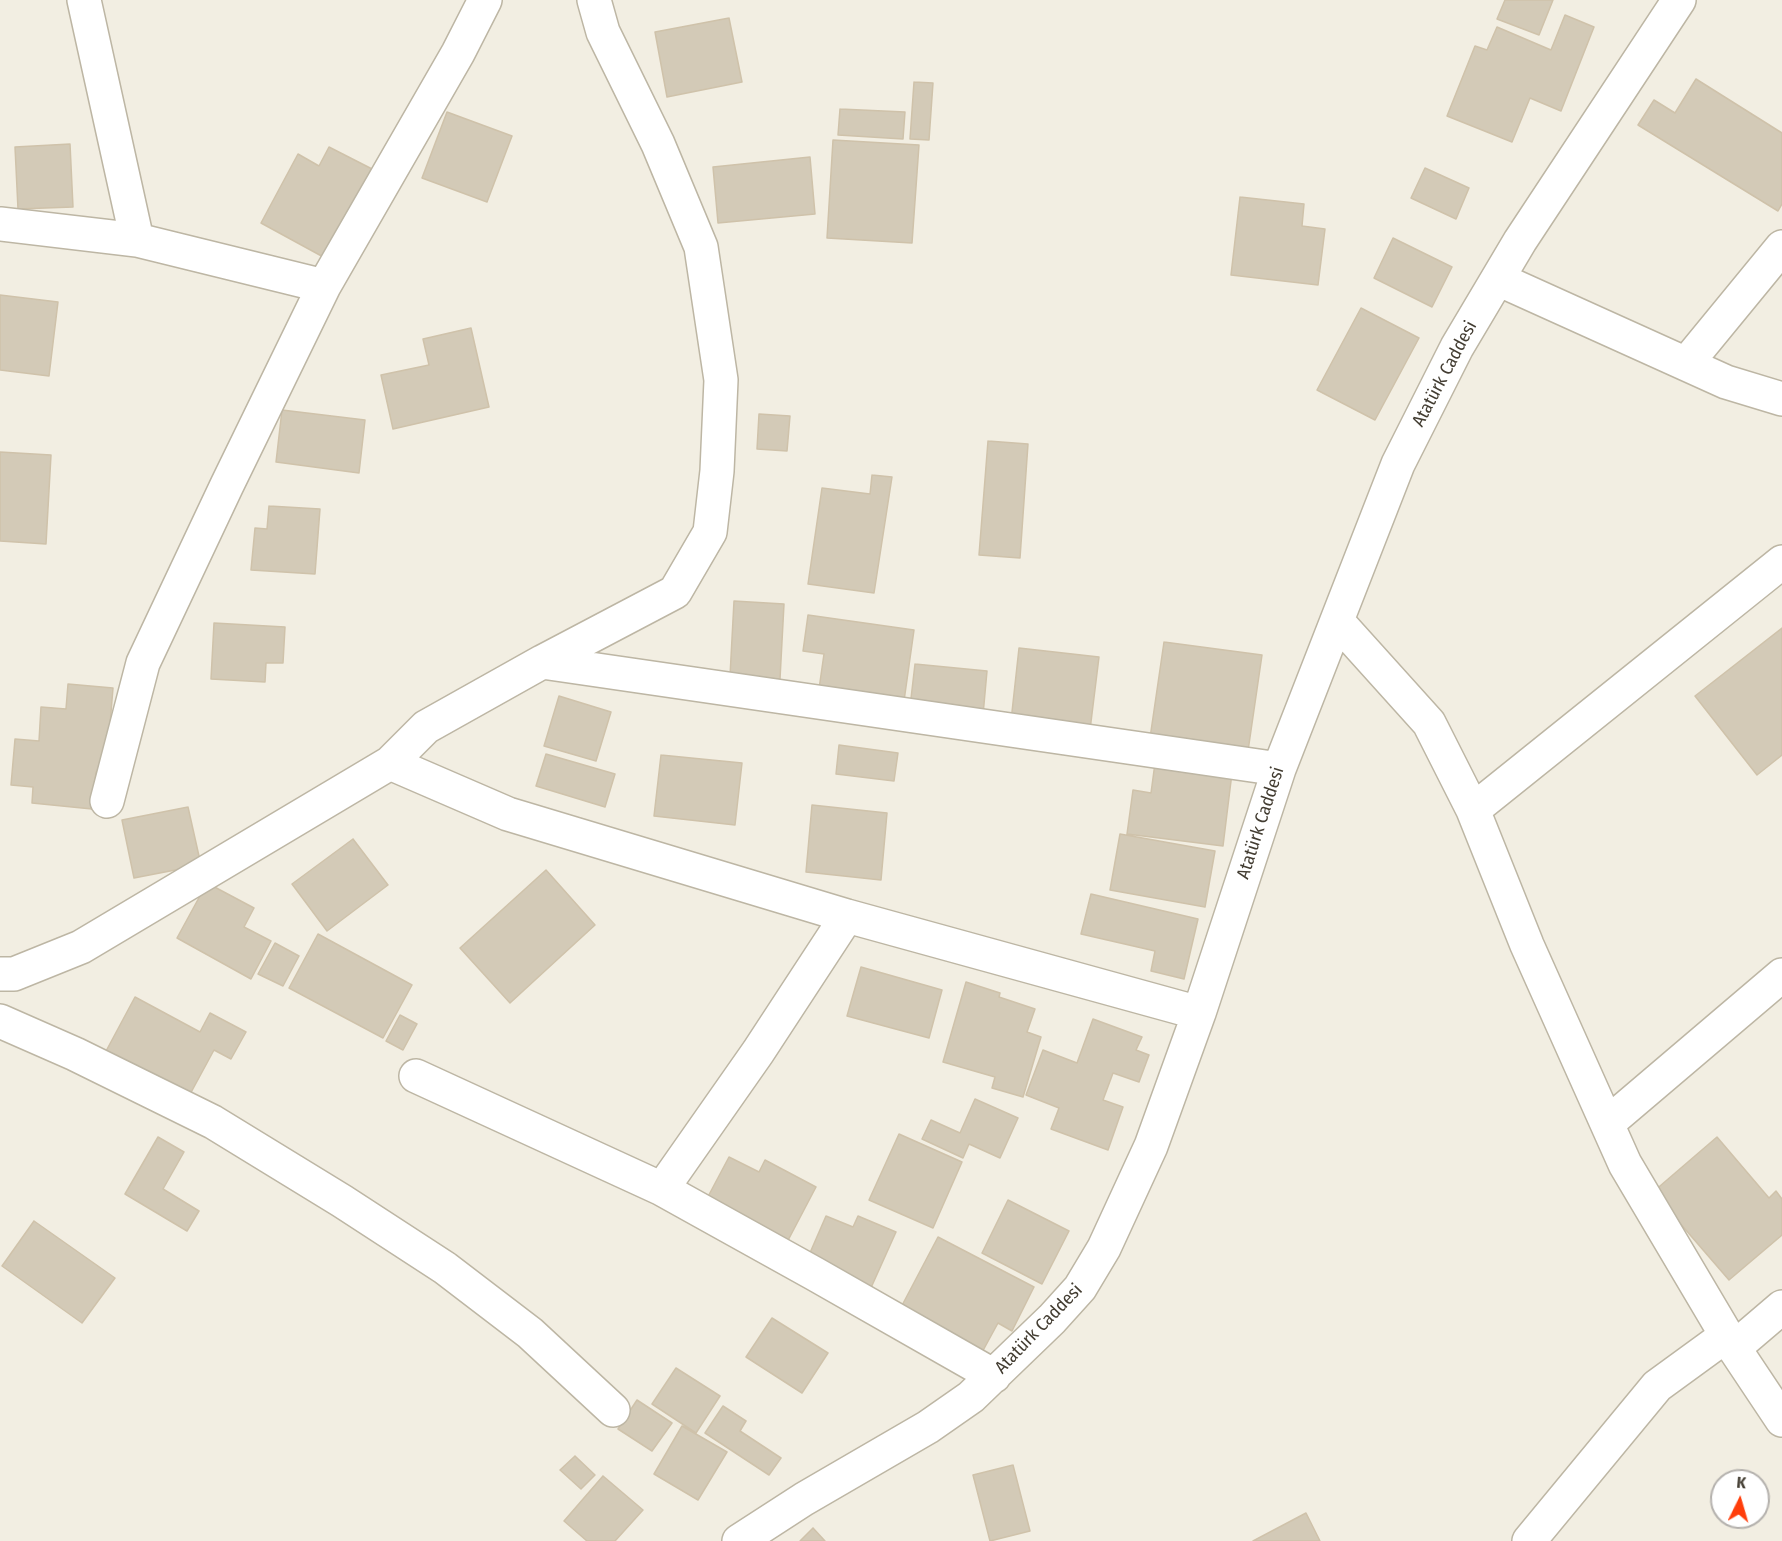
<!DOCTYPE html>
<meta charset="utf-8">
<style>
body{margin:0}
#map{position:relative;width:1782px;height:1541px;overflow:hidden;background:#f2eee2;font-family:"Fira Sans Condensed",sans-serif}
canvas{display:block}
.north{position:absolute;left:1710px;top:1469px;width:60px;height:60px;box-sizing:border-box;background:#fff;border:2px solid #b4b1ad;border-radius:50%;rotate:5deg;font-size:16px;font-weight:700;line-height:24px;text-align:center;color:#433d32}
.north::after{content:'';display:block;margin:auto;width:21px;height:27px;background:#ff3e0b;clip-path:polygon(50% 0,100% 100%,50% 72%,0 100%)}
</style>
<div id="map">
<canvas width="1782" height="1541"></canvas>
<div class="north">K</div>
</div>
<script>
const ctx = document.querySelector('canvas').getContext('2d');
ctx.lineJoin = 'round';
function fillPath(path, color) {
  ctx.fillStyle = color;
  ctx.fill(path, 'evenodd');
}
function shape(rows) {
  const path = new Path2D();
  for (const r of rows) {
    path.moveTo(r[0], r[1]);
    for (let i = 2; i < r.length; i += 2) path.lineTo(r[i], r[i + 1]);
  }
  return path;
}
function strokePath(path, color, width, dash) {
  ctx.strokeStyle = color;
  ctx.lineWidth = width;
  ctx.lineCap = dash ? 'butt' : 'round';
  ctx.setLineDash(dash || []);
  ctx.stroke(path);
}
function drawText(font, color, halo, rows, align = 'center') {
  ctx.font = font + ' "Fira Sans Condensed",sans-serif';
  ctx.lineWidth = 4.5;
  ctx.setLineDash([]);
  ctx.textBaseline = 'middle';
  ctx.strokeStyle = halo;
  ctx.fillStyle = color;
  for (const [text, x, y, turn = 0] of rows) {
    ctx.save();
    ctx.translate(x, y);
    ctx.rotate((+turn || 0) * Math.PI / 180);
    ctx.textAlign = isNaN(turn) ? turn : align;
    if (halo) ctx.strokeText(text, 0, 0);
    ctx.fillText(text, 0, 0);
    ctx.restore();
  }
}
const building = shape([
 [1505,0,1553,0,1539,35,1497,19,1505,0],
 [1565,15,1594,27,1561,111,1530,98,1512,142,1447,116,1475,46,1487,50,1497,27,1551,50,1565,15],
 [729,18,742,82,667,97,655,32,729,18],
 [1696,79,1782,133,1782,204,1778,211,1638,125,1654,100,1675,113,1696,79],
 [914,82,933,83,929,140,910,139,914,82],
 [840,109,905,112,903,139,838,135,840,109],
 [447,112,512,136,487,202,422,178,447,112],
 [833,140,919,145,912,243,827,238,833,140],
 [70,144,73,207,18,209,15,147,70,144],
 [329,147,376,171,327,259,261,223,298,154,319,166,329,147],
 [810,157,815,214,718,223,713,167,810,157],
 [1425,168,1469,188,1456,219,1411,198,1425,168],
 [1240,197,1304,204,1302,226,1325,229,1318,285,1231,275,1240,197],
 [1393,238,1452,267,1432,307,1374,278,1393,238],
 [0,295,58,302,49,376,0,370,0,295],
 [1361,308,1419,338,1375,420,1317,390,1361,308],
 [471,328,489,407,393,429,381,375,429,365,423,339,471,328],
 [282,410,365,420,359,473,276,462,282,410],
 [759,414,790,416,787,451,757,449,759,414],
 [988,441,1028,444,1020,558,979,555,988,441],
 [0,452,51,455,46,544,0,541,0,452],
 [872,475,892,477,874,593,808,584,822,488,870,494,872,475],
 [269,506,320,509,315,574,251,570,255,528,267,529,269,506],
 [734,601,784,604,780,679,730,676,734,601],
 [808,615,914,630,904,701,819,689,824,654,803,651,808,615],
 [214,623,285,627,283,663,266,663,265,682,211,679,214,623],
 [1782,628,1782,755,1757,775,1695,696,1782,628],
 [1164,642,1262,655,1248,751,1150,738,1164,642],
 [1019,648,1099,657,1090,730,1011,721,1019,648],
 [915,664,987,671,983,715,910,707,915,664],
 [68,684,113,688,106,773,96,772,92,809,32,803,33,787,11,785,15,739,39,741,41,707,66,709,68,684],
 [559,696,611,712,596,761,544,746,559,696],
 [839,745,898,753,894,781,836,774,839,745],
 [546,754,615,774,605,807,536,786,546,754],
 [661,755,742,763,735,825,654,816,661,755],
 [1155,763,1232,773,1223,846,1127,834,1133,790,1151,793,1155,763],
 [812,805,887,813,881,880,806,872,812,805],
 [188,807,201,865,134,878,122,820,188,807],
 [1120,834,1215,851,1205,907,1110,890,1120,834],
 [353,839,388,885,327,931,292,884,353,839],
 [546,870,595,925,510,1003,460,948,546,870],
 [207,883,254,908,244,927,271,941,251,979,177,938,207,883],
 [1091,894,1198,919,1184,979,1151,971,1155,951,1081,934,1091,894],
 [318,934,412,985,383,1038,289,988,318,934],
 [275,943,299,956,283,986,258,974,275,943],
 [861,967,942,990,929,1038,847,1016,861,967],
 [966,982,1000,993,999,997,1035,1009,1027,1032,1041,1037,1023,1097,992,1088,995,1077,943,1062,966,982],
 [135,997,200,1032,210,1013,246,1032,231,1059,214,1050,188,1098,105,1053,135,997],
 [400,1015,417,1024,403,1050,386,1041,400,1015],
 [1093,1019,1142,1037,1136,1050,1149,1055,1139,1082,1113,1073,1103,1100,1123,1107,1108,1150,1051,1129,1059,1108,1026,1095,1043,1050,1077,1063,1093,1019],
 [975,1099,1018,1118,1000,1158,969,1144,963,1158,922,1139,931,1120,960,1133,975,1099],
 [899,1134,962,1162,933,1228,869,1200,899,1134],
 [158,1137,184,1152,163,1189,199,1211,187,1231,125,1194,158,1137],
 [1717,1137,1769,1198,1776,1191,1782,1199,1782,1235,1729,1280,1653,1192,1717,1137],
 [729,1157,759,1172,765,1160,816,1187,784,1248,703,1206,729,1157],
 [1008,1200,1069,1231,1042,1284,982,1253,1008,1200],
 [826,1216,853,1227,858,1216,896,1232,870,1290,806,1262,826,1216],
 [34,1221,115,1278,82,1323,2,1266,34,1221],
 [938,1237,1034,1287,1012,1331,998,1323,980,1356,898,1313,938,1237],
 [772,1318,828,1353,802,1393,746,1357,772,1318],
 [676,1368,720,1396,696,1433,652,1404,676,1368],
 [637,1400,672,1423,652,1451,618,1429,637,1400],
 [723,1406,746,1421,740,1431,781,1458,769,1475,705,1433,723,1406],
 [682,1426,727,1452,698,1500,654,1474,682,1426],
 [575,1456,595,1475,581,1489,560,1470,575,1456],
 [1013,1465,1030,1531,990,1541,973,1475,1013,1465],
 [603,1476,643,1510,615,1541,587,1541,564,1521,603,1476],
 [1306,1513,1320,1541,1253,1541,1306,1513],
 [813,1528,825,1541,800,1541,813,1528]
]);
fillPath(building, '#d3cab7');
strokePath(building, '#cfc2aa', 1.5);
const minor = shape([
 [84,0,137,240],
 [0,224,137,240,324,286],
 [1498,279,1726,382,1782,399],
 [1686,364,1782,247],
 [1338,622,1429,723,1473,810,1527,945,1625,1164,1734,1348,1782,1420],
 [542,662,1279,769],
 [390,763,508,814,847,916,1199,1013],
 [107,801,143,663,227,485,324,286,458,53,485,0],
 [1473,810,1782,562],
 [847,916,758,1052,662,1189,815,1274,994,1376],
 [0,974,14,974,81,947,390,763,426,727,542,662,675,592,710,532,717,471,721,380,701,247,658,144,603,32,594,0],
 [0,1021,75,1054,213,1122,342,1201,445,1268,530,1333,613,1410],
 [416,1076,662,1189],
 [1608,1123,1782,975],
 [1734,1348,1782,1307],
 [739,1541,804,1499,928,1427,971,1397,1052,1319,1080,1288,1104,1248,1151,1146,1199,1013,1279,769,1398,464,1457,347,1520,241,1679,0],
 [1529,1541,1657,1386,1727,1335]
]);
strokePath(minor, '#bdb6a4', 36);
strokePath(minor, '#fff', 33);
drawText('18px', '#433d32', '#fff', [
 ["Atatürk Caddesi",1445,374,-62],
 ["Atatürk Caddesi",1261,823,-72],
 ["Atatürk Caddesi",1039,1329,-46]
]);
</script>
